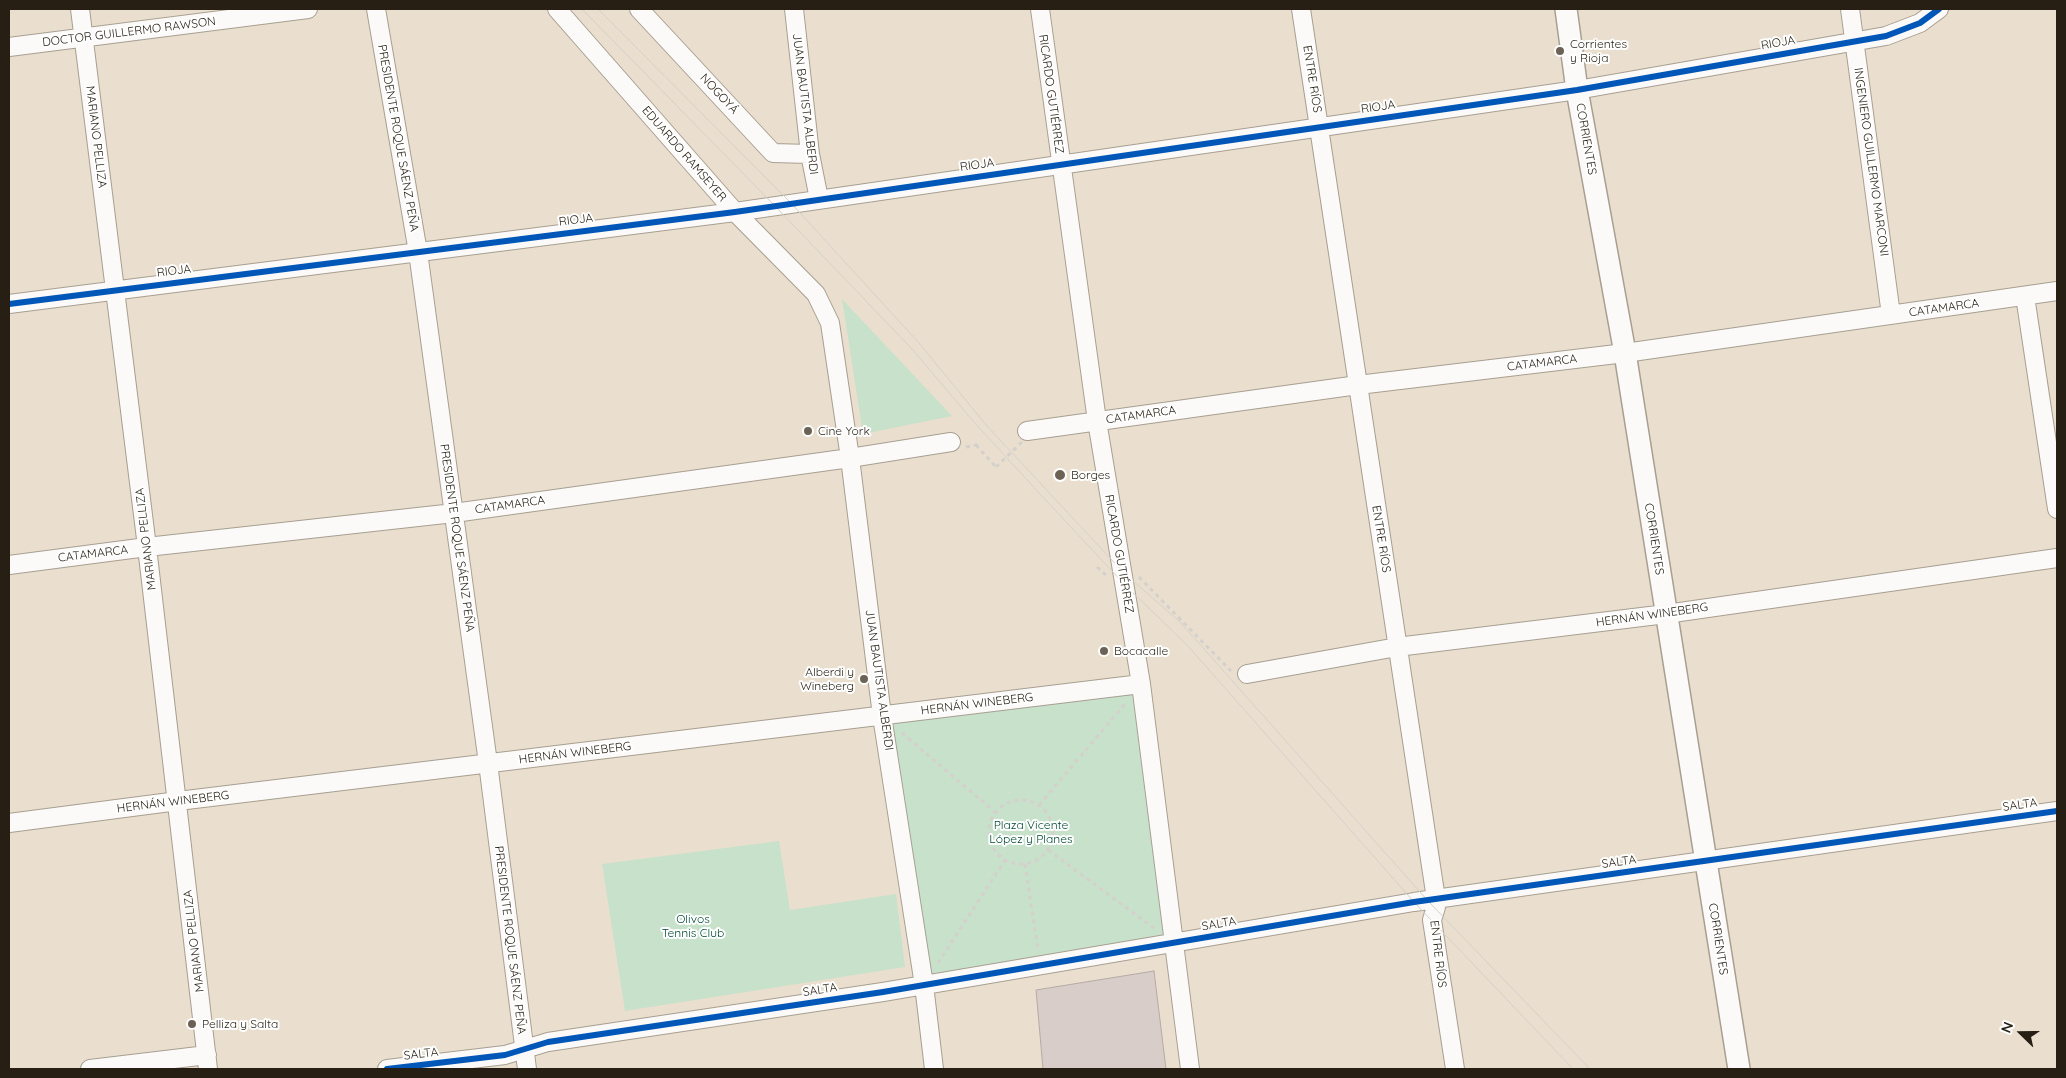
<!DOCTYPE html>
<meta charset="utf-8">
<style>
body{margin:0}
#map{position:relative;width:2066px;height:1078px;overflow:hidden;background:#eadfce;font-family:Quicksand,sans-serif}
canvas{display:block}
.frame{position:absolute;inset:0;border:10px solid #271f14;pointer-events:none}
.north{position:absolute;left:1996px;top:1008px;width:50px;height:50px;-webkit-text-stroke:4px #fff;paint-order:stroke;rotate:292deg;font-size:14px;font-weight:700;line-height:20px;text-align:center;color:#271f14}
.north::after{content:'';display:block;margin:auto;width:18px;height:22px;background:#271f14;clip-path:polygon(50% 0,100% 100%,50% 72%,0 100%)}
</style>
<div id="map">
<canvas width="2066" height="1078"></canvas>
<div class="frame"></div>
<div class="north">N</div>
</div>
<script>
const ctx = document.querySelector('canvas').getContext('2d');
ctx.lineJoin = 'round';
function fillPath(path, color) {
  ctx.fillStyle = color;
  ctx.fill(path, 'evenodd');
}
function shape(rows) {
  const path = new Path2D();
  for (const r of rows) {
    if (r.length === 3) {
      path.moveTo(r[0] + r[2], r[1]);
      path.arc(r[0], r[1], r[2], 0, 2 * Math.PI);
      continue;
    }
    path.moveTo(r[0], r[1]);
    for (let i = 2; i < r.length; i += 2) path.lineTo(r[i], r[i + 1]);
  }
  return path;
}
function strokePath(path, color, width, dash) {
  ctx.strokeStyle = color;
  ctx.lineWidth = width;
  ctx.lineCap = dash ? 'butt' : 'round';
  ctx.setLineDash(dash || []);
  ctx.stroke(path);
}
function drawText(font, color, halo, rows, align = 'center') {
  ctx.font = font + ' Quicksand,sans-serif';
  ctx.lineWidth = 4;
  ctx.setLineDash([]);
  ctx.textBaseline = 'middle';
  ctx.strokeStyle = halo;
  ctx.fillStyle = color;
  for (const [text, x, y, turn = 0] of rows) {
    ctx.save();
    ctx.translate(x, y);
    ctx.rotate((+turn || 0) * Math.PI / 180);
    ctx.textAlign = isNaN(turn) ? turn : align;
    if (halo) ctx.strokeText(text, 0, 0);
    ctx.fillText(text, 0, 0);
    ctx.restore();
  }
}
fillPath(shape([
 [842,299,952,416,863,434],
 [1141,684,1174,943,924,985,882,716],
 [779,841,790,910,896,894,905,967,625,1011,602,864]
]), '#c8e1cb');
const building = shape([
 [1154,971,1166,1069,1043,1069,1036,990,1154,971]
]);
fillPath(building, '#d9cdc9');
strokePath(building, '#b6aaa6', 1);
const minor = shape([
 [80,9,147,547,208,1069],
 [376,9,418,252,488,763,527,1069],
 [557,9,735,212,816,294,830,323,850,458,882,716,924,985,934,1069],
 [639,9,773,153,810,154],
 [794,9,810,154,819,199],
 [1040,9,1097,421,1141,684,1190,1069],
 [1301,9,1436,899,1436,907,1432,920,1455,1069],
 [1850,9,1891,315],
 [9,47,308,9],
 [2025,296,2057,509],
 [9,304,735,212,1577,90,1886,36,1920,23,1939,9],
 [1027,431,1358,385,1625,353,2057,291],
 [9,565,147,547,454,513,850,458,951,442],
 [1247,674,1397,647,1666,614,2057,558],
 [9,823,178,801,1141,684],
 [90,1069,207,1055],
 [387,1069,505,1055,548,1042,883,992,1414,902,2057,811]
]);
const tertiary = shape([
 [1566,9,1577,90,1625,353,1739,1069]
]);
strokePath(minor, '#a79f92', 20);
strokePath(tertiary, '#a79f92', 24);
strokePath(shape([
 [976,445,996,467],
 [966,447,976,445,980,442],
 [1097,567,1106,575],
 [1139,577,1231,671],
 [902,733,995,812],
 [1021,832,32],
 [1039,805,1125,704],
 [1048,850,1155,929],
 [1025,864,1038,950],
 [938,963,1005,860]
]), '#d4d1cc', 3, [4, 4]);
strokePath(minor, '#fcfaf8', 18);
strokePath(tertiary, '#fcfaf8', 21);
strokePath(shape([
 [582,9,775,206,912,349,973,421,1040,494,1126,586,1187,645,1414,902,1573,1069],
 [598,9,791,203,919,343,987,426,1123,572,1180,622,1428,901,1590,1069]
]), '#d4d1cb', 1);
strokePath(shape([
 [996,467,1024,440]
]), '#d4d1cc', 3, [4, 4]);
strokePath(shape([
 [9,304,735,212,1577,90,1886,36,1920,23,1939,9],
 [387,1069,505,1055,548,1042,883,992,1414,902,2057,811]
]), '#0057b8', 6);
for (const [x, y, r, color] of [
 [1560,51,5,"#6b6255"],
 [808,431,5,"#6b6255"],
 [1060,475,6,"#6b6255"],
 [1104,651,5,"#6b6255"],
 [864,679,5,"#6b6255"],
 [192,1024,5,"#6b6255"]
]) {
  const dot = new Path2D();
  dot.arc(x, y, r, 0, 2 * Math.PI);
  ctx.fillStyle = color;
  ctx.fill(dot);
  strokePath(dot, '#fff', 2);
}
drawText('12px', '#271f14', '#fff', [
 ["DOCTOR GUILLERMO RAWSON",129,32,-7],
 ["RIOJA",1778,43,-10],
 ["ENTRE RÍOS",1312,79,81],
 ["NOGOYÁ",719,94,47],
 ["RICARDO GUTIÉRREZ",1051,94,82],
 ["JUAN BAUTISTA ALBERDI",805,104,83],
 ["RIOJA",1378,107,-8],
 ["MARIANO PELLIZA",96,137,83],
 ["PRESIDENTE ROQUE SÁENZ PEÑA",398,138,80],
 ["CORRIENTES",1586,139,80],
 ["EDUARDO RAMSEYER",684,154,49],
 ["INGENIERO GUILLERMO MARCONI",1871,162,82],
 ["RIOJA",977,165,-8],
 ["RIOJA",576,220,-7],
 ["RIOJA",174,271,-7],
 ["CATAMARCA",1944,308,-8],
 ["CATAMARCA",1542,363,-7],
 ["CATAMARCA",1141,415,-8],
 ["CATAMARCA",510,505,-8],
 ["PRESIDENTE ROQUE SÁENZ PEÑA",457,538,82],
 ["MARIANO PELLIZA",146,539,-97],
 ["ENTRE RÍOS",1381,539,81],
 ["CORRIENTES",1654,539,81],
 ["CATAMARCA",93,554,-7],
 ["RICARDO GUTIÉRREZ",1119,554,80],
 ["HERNÁN WINEBERG",1652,615,-8],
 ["JUAN BAUTISTA ALBERDI",879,680,82],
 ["HERNÁN WINEBERG",977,704,-7],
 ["HERNÁN WINEBERG",575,753,-7],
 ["HERNÁN WINEBERG",173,802,-7],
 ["SALTA",2020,805,-8],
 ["SALTA",1619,862,-8],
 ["SALTA",1219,924,-10],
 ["CORRIENTES",1718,939,81],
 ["PRESIDENTE ROQUE SÁENZ PEÑA",510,940,83],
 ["MARIANO PELLIZA",194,941,-97],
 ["ENTRE RÍOS",1438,954,83],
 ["SALTA",820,990,-9],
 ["SALTA",421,1054,-7]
]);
drawText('12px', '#271f14', '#fff', [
 ["Corrientes",1570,44],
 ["y Rioja",1570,58],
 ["Cine York",818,431],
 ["Borges",1071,475],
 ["Bocacalle",1114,651],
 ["Alberdi y",854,672,"right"],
 ["Wineberg",854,686,"right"],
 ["Pelliza y Salta",202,1024]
], 'left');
drawText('12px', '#034a33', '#fff', [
 ["Plaza Vicente",1031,825],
 ["López y Planes",1031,839],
 ["Olivos",693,919],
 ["Tennis Club",693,933]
]);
</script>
